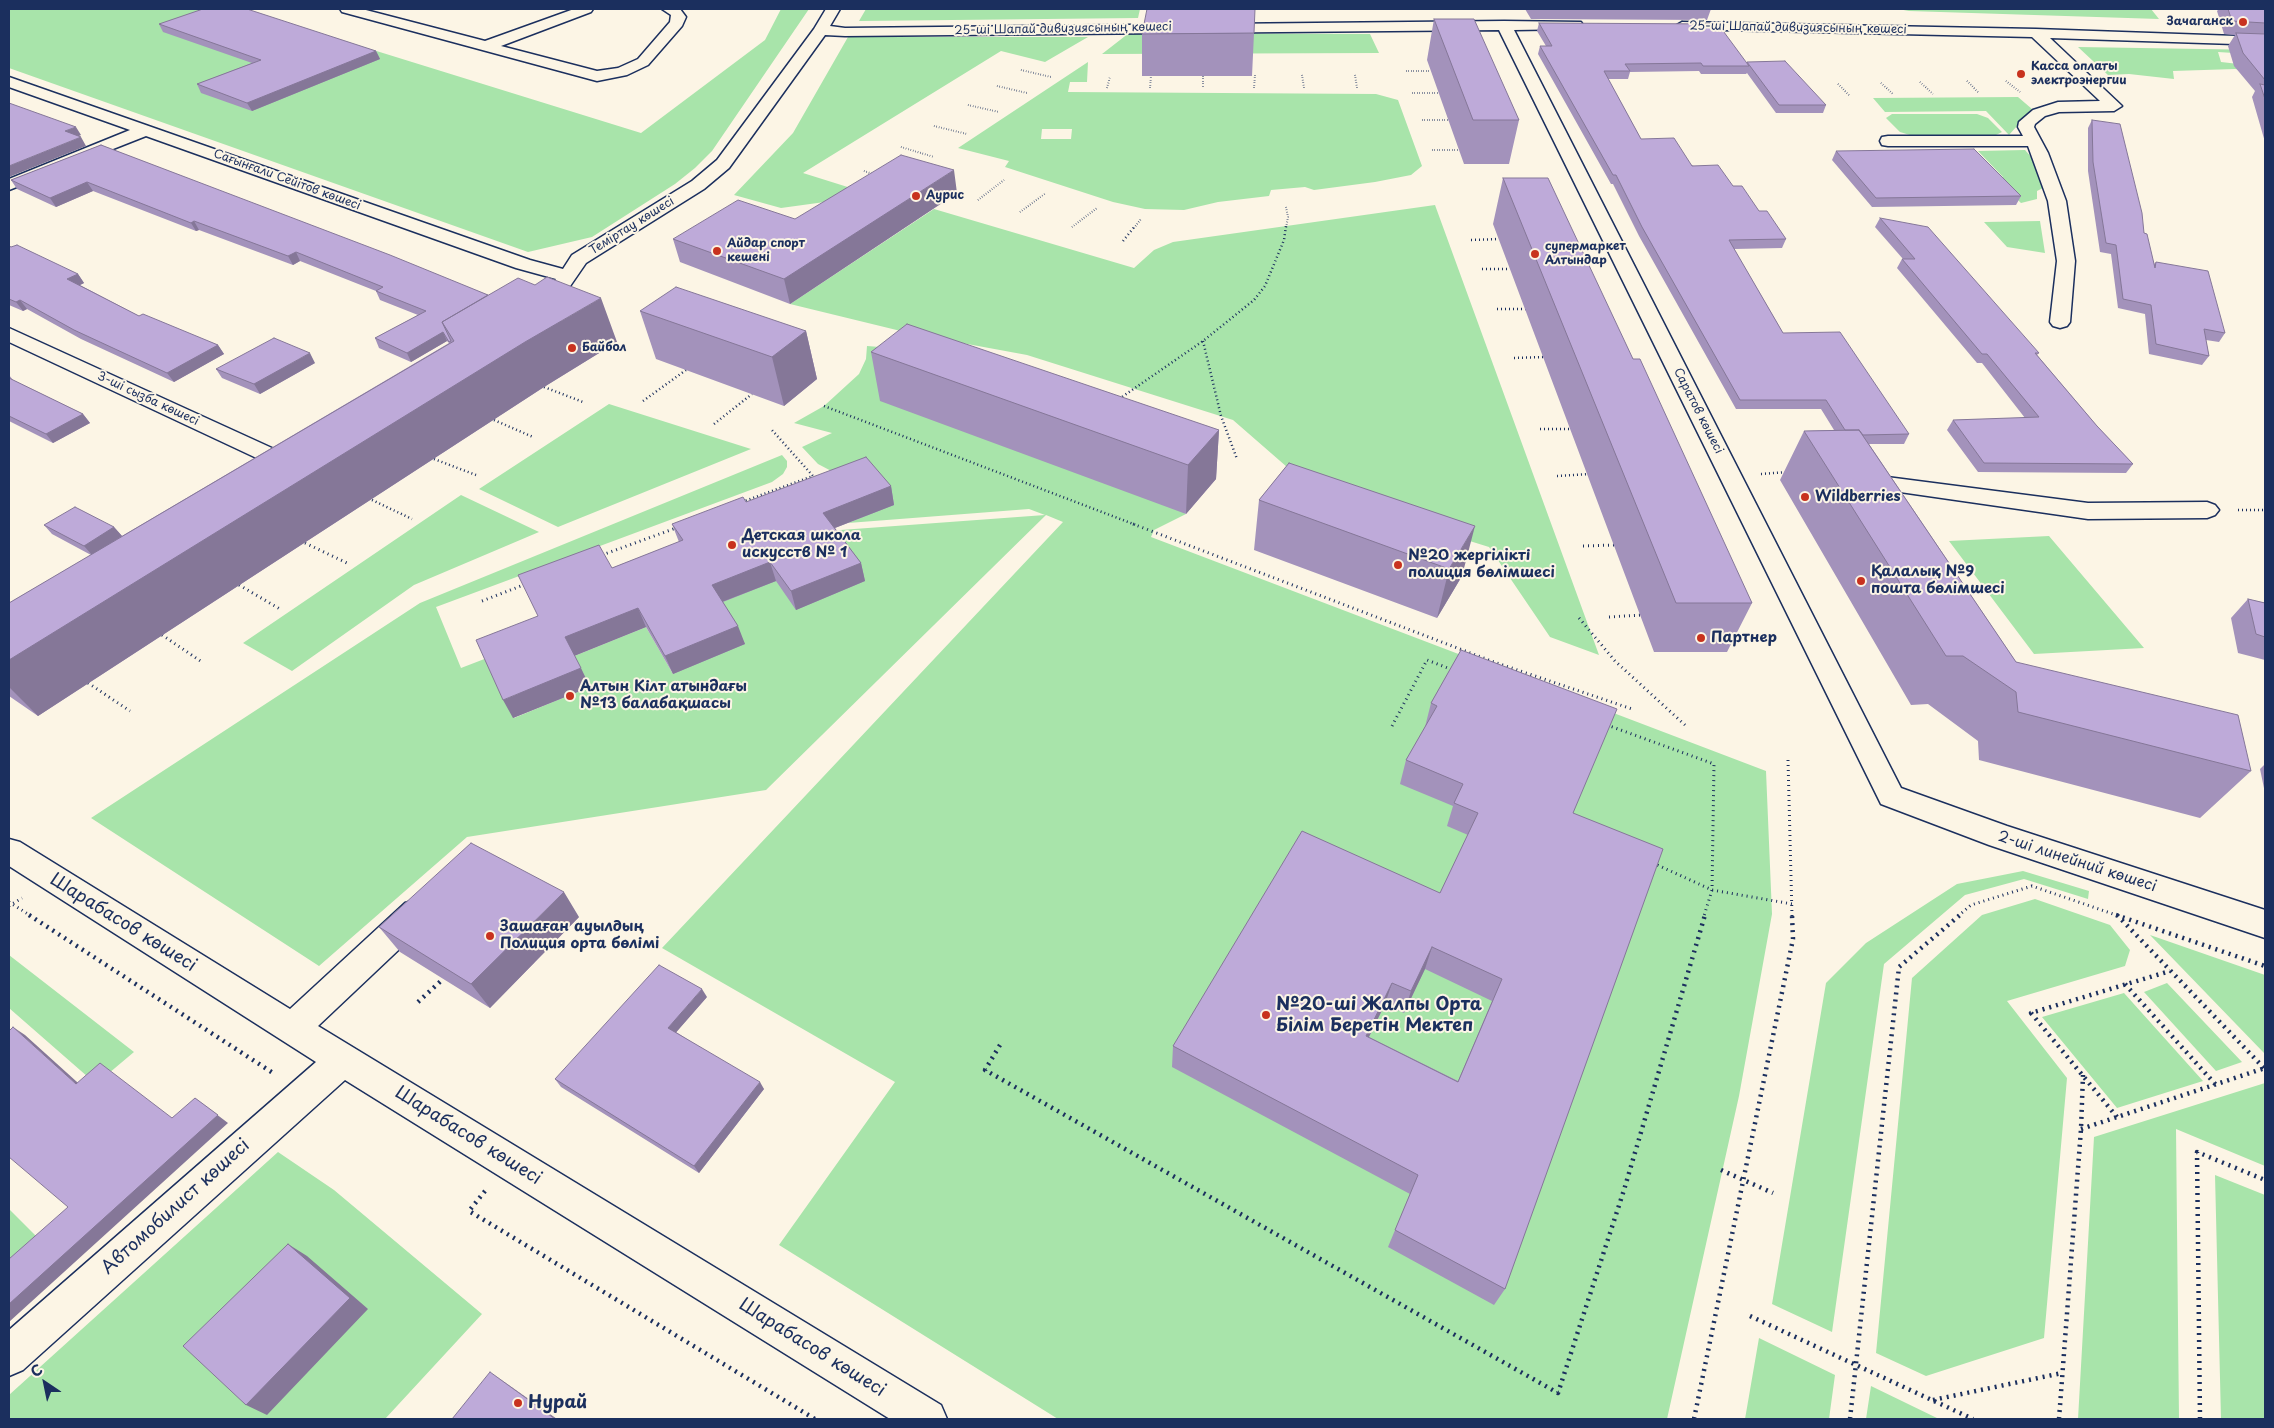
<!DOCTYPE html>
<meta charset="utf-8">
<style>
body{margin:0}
#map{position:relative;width:2274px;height:1428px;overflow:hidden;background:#fcf5e5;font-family:"Playpen Sans",sans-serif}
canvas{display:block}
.frame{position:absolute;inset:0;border:10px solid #1b2f5e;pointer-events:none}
.north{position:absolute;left:20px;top:1358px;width:50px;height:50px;-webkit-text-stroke:4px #fcf5e5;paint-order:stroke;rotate:326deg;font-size:14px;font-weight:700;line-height:20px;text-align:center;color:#1b2f5e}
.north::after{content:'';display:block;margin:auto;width:18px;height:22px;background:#1b2f5e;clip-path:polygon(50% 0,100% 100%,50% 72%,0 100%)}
</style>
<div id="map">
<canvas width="2274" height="1428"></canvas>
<div class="frame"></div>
<div class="north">С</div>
</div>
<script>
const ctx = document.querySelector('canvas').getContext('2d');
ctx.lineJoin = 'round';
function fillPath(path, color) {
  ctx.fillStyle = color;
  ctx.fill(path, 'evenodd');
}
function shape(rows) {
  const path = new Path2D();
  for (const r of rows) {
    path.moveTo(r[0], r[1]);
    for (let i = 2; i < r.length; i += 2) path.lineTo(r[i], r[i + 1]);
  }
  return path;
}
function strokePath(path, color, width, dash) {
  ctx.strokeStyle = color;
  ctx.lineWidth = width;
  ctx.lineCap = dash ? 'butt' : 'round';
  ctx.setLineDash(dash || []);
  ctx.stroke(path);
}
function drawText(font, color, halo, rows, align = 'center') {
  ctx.font = font + ' "Playpen Sans",sans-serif';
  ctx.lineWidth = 4;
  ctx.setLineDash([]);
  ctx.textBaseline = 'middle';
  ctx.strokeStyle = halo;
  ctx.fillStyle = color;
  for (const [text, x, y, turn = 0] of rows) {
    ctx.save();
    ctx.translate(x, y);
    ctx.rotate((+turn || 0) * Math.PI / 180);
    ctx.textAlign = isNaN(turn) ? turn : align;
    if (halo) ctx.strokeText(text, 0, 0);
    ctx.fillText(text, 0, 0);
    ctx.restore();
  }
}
fillPath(shape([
 [9,9,241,9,641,133,765,40,781,9,809,9,712,151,695,168,675,184,592,237,528,252,9,68],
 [866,9,1140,9,1138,18,859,21],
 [1898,9,2151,9,2159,19,1909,11],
 [1129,33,1370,34,1379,53,1102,54],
 [848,37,1088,37,1045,62,1001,51,803,173,854,189,854,198,781,208,734,195,793,133],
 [2078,47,2265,50,2265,55,2218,52,2221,62,2265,67,2265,73,2235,69,2173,71,2174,79,2129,74,2108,75],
 [1088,62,1087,82,1070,82,1068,92,1376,94,1398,100,1422,166,1411,175,1375,182,1314,190,1305,187,1271,190,1269,196,1218,202,1184,210,1145,209,1113,202,1005,167,1009,161,958,148],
 [1042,129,1072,129,1071,139,1041,139],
 [2018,97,2032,109,2009,135,1986,111,1885,112,1873,98],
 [1892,114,1977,114,1988,118,2002,132,1994,136,1913,136,1900,132,1886,118],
 [2025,150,2033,159,2043,188,2037,191,2037,199,2021,203,1995,178,2003,177,1978,151],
 [1435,205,1599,655,1550,637,1489,547,1318,494,1233,420,1027,355,913,334,790,304,934,209,1134,268,1154,250,1173,242],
 [2040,221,2045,253,2007,247,1984,222],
 [867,346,919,350,1186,514,1154,530,1151,537,1766,771,1772,914,1739,1096,1667,1419,1058,1419,779,1245,895,1082,662,948,1063,522,1046,515,766,790,467,837,319,966,91,818,420,603,782,455,787,461,787,467,783,474,772,482,436,607,461,668,487,658,514,718,589,687,574,656,646,627,673,674,719,603,827,531,1045,515,1029,509,848,523,894,504,818,464,802,447,832,433,794,423,824,406,859,374,866,359],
 [609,404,751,449,558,527,479,489],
 [461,495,539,532,414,585,292,671,243,643],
 [2049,536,2144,648,2034,654,1949,541],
 [2023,871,2089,891,2088,899,2024,879,1965,895,1884,964,1832,1332,1772,1304,1826,983,1866,943,1957,884],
 [2035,899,2110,925,2130,950,2125,966,2007,1001,2067,1078,2044,1338,1926,1376,1876,1353,1912,978,1982,915],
 [2150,935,2265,975,2265,1053,2264,1053],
 [9,955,134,1052,96,1084,9,1008],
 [2167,983,2242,1062,2216,1071,2144,992],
 [2124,993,2203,1081,2117,1108,2042,1017],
 [2265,1083,2265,1166,2176,1129,2179,1419,2078,1419,2094,1137],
 [278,1152,334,1190,482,1314,385,1419,9,1419,9,1395],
 [2215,1175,2265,1195,2265,1419,2221,1419],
 [9,1209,45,1245,9,1277],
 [1759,1338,1835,1375,1829,1419,1745,1419],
 [1871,1386,1939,1419,1866,1419]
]), '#a8e4aa');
const minor = shape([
 [340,9,362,9,485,41,574,9,593,9,591,12,501,46,597,71,618,68,638,59,670,22,671,15,662,9,680,9,686,17,682,26,648,65,627,75,597,81,342,12,340,9],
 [826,9,840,9,830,26,845,28,1504,21,1581,22,1583,25,1576,29,1514,30,1901,788,2007,826,2265,910,2265,938,1989,845,1881,804,1499,30,845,36,825,35,729,168,704,189,586,263,555,308,545,316,538,318,531,316,528,312,541,300,556,279,516,268,146,136,9,190,9,179,130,130,9,87,9,77,530,260,563,269,572,255,692,181,717,160,814,29,826,9],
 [1682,22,2036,29,2265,37,2265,45,2050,38,2122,106,2114,111,2059,112,2045,116,2035,124,2034,127,2048,153,2066,201,2075,261,2070,322,2067,326,2060,328,2053,326,2050,322,2057,261,2048,201,2028,146,1888,146,1882,145,1880,141,1882,137,1888,136,2023,136,2018,127,2019,122,2033,110,2058,102,2100,101,2032,37,1677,29,1675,26,1682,22],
 [9,328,296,459,299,464,296,469,288,471,280,469,9,342,9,328],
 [1887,477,2088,503,2207,502,2215,505,2219,510,2215,515,2207,518,2088,519,1879,489,1875,484,1879,479,1887,477],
 [9,839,20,842,290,1009,405,903,416,900,427,903,432,913,427,923,318,1026,941,1405,947,1419,890,1419,345,1080,23,1370,9,1376,9,1330,316,1062,9,866,9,839]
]);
strokePath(minor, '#1b2f5e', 3);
strokePath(shape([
 [1021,70,1051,77],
 [1406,71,1431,71],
 [1302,75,1304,88],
 [1355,75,1357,88],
 [1203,76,1203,88],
 [1967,81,1979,93],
 [2006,81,2020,92],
 [1920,82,1933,94],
 [1881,83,1893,94],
 [1838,84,1849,95],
 [997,86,1027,93],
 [1107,88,1110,77],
 [1150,88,1151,76],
 [1254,88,1255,75],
 [1412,93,1439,93],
 [968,105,999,112],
 [1422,120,1449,120],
 [934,126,967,134],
 [901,147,934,157],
 [1432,150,1459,150],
 [864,171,873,174],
 [978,200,1004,180],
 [1286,207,1288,217,1286,228],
 [1020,212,1046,193],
 [1072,227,1097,208],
 [1134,228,1141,219]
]), '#1b2f5e', 2, [0.5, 2]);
strokePath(shape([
 [1471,240,1499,239],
 [1123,241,1135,226],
 [1482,269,1510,269],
 [1497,309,1526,309],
 [1203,341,1221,416,1237,459],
 [1514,358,1544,357],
 [544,387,583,402],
 [1119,399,1203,341,1254,300,1265,286,1284,240,1286,226],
 [643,401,686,370],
 [824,406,1136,525],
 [494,420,533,437],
 [714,424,752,394],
 [1540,429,1571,429],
 [434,459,476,475],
 [1761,474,1787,472],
 [1557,476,1588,474],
 [372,500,412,519],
 [742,502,813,476,771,429],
 [2238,510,2265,510]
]), '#1b2f5e', 2.5, [1, 3]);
strokePath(shape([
 [1133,524,1494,662,1632,709],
 [305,543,347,563],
 [1583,546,1614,545],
 [602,555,676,528],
 [239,585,280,609],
 [482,601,526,584],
 [1609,617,1641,615],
 [1579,618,1615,661,1685,725],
 [162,635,202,662],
 [88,683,130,711],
 [1607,725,1714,764,1712,890,1792,904],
 [1392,726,1427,660,1453,670],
 [1788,760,1792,916],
 [1653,863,1712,890,1704,916],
 [9,902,31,916],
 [9,906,22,898],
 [1958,916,1971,905,2032,886,2119,916]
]), '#1b2f5e', 3, [1, 4]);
strokePath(shape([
 [29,915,273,1073],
 [2116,915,2265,966],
 [2117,915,2264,1068],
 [2125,984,2216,1085],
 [418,1002,443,979],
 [1000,1045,985,1070,1558,1393,1624,1190,1705,915],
 [2117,1117,2031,1013,2170,971],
 [2081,1129,2265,1068],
 [1721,1170,1773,1193],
 [485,1191,469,1211,815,1419],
 [1750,1316,1973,1419],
 [1933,1400,2062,1373],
 [1694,1419,1793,939,1792,915],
 [1850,1419,1899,967,1960,915],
 [2059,1419,2081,1129,2083,1075],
 [2200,1419,2197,1152,2265,1180]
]), '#1b2f5e', 4.5, [2, 5]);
fillPath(minor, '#fcf5e5');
fillPath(shape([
 [1525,9,1711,9,1707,20,1531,19],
 [2219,9,2265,9,2265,142,2252,97,2255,91,2234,66,2228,46,2235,35,2224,34,2217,11],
 [1434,19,1519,120,1509,164,1464,164,1427,60],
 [1539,23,1747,63,1747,62,1826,105,1823,113,1776,113,1747,73,1746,74,1701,74,1699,71,1630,72,1628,79,1608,79,1641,139,1733,186,1759,211,1786,239,1782,248,1734,249,1783,333,1909,434,1904,444,1869,444,2016,662,2251,771,2200,818,1979,760,1978,741,1928,704,1911,705,1780,480,1804,431,1834,430,1821,409,1736,409,1639,236,1613,184,1611,184,1538,54,1540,46,1546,46,1537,31],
 [159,24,376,51,380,59,252,111,201,93,197,84,252,63,163,32],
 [1254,33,1252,76,1142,76,1142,34],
 [2092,120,2144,233,2154,264,2156,262,2225,333,2219,342,2206,340,2209,356,2202,365,2149,354,2145,314,2118,308,2111,254,2100,252,2088,171,2088,128],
 [101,145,488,295,617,342,544,387,38,716,9,696,9,603,91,555,52,534,44,525,114,527,122,536,449,343,447,341,411,362,379,348,375,338,418,315,380,300,376,291,300,261,293,265,199,230,196,231,93,191,56,207,17,189,11,180],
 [1836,151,2021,196,2016,205,1872,207,1832,160],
 [1503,178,1633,359,1752,603,1727,652,1654,652,1493,224],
 [957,193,790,304,680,262,673,239],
 [1880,218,2039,353,2037,355,2097,426,2133,464,2126,473,1978,472,1947,430,1953,420,2025,418,1982,363,1977,363,1897,268,1902,259,1903,259,1875,227],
 [9,246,78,274,84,283,80,285,139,316,218,345,224,354,174,382,81,339,27,309,23,311,9,305],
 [640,311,806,331,817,379,784,406,656,359],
 [871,352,1219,430,1216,479,1186,514,880,401],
 [315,363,260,394,222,378,216,369],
 [9,375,13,380,83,414,90,423,53,443,9,421],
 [1289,463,1462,576,1437,618,1254,550,1259,500],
 [891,486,894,505,835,528,861,563,865,581,796,610,776,581,723,602,745,644,673,674,646,627,574,656,590,687,513,718,538,616,612,568,679,542,672,524,746,502],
 [2248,599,2265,603,2265,660,2238,653,2231,618],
 [1461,650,1573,813,1505,1289,1494,1305,1388,1247,1410,1194,1172,1067,1173,1046,1440,893,1468,835,1447,826,1453,806,1400,784,1406,760,1425,727,1431,703],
 [1425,969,1492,1001,1458,1081,1369,1037,1385,1004,1404,1013],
 [2265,764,2265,793,2260,769],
 [579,917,490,1008,400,952,379,927],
 [707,997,676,1032,764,1089,699,1173,561,1087,555,1079]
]), '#a392bb');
fillPath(shape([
 [376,51,380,59,252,111,247,103],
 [76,127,81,135,71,140,65,131],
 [81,137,86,146,9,177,9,166],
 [954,170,957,193,790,304,784,279],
 [87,182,93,191,56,207,50,198],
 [194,221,199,230,196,231,191,223],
 [296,252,300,261,293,265,288,256],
 [78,274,84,283,74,288,67,279],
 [601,298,617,342,544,387,38,716,9,687,9,660,525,342],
 [20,300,27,309,23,311,16,302],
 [806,331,817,379,784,406,772,357],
 [443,332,447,341,411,362,407,353],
 [218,345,224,354,174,382,167,373],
 [310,353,315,363,260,394,254,384],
 [83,414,90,423,53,443,46,434],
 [1219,430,1216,479,1186,514,1188,465],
 [891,486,894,505,827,531,823,513],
 [1475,526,1462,576,1437,618,1449,569],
 [114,527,122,536,92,555,84,546],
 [770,562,776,581,719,603,712,585],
 [861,563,865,581,796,610,791,591],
 [638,608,646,627,574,656,565,637],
 [738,626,745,644,673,674,665,656],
 [581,668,590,687,513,718,503,700],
 [564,892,579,917,490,1008,471,984],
 [1432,947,1425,969,1404,1013,1411,991],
 [1392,983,1385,1004,1359,1057,1366,1036],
 [702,989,707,997,673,1036,668,1028],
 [13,1027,25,1035,87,1091,76,1084],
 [760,1082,764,1089,699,1173,694,1166],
 [195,1098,228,1123,9,1322,9,1304],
 [288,1244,307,1256,368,1309,267,1415,246,1405],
 [490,1372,513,1388,557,1419,555,1419]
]), '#857798');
const building = shape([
 [203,9,247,9,376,51,247,103,197,84,261,60,159,24,203,9],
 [1147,9,1255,9,1254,33,1142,34,1147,9],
 [2228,9,2265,9,2265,23,2232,21,2228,9],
 [1434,19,1474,19,1519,120,1473,120,1434,19],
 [1539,23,1718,24,1749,66,1703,66,1701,63,1625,64,1630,71,1604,71,1641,139,1674,138,1692,166,1718,165,1733,186,1742,186,1759,211,1767,211,1786,239,1729,240,1783,333,1840,332,1909,434,1863,435,1859,430,1845,430,1826,400,1740,400,1642,227,1616,175,1613,175,1540,46,1552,46,1539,23],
 [2236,33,2265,34,2265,80,2243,53,2236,33],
 [1785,61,1826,105,1779,105,1747,62,1785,61],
 [2260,84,2265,85,2265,99,2260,84],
 [9,103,76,127,65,131,81,137,9,166,9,103],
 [2092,120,2120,124,2142,213,2144,233,2147,234,2155,268,2156,262,2208,271,2225,333,2204,329,2209,356,2156,344,2151,305,2123,299,2116,245,2106,243,2093,162,2092,120],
 [101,145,390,255,488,295,442,322,451,341,449,342,443,332,407,353,375,338,426,311,376,291,383,287,296,252,288,256,194,221,191,223,87,182,50,198,11,180,101,145],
 [1974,149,2021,196,1876,198,1836,151,1974,149],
 [901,155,954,170,784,279,673,239,738,200,795,219,901,155],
 [1503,178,1548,178,1633,359,1640,359,1752,603,1676,603,1503,178],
 [1880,218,1928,227,2039,353,2035,353,2097,426,2133,464,1984,463,1953,420,2039,417,1987,354,1982,354,1902,259,1915,259,1880,218],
 [17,245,78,274,67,279,139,316,143,314,218,345,167,373,74,330,20,300,16,302,9,299,9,246,11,247,17,245],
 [547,277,601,298,525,342,9,660,9,603,454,341,442,322,518,278,535,285,547,277],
 [676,287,806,331,772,357,640,311,676,287],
 [907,324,1219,430,1188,465,871,352,907,324],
 [274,338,310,353,254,384,216,369,274,338],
 [9,378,83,414,46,434,9,416,9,378],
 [1859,430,2016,662,2238,715,2251,771,2018,712,2016,692,1963,656,1946,656,1804,431,1859,430],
 [866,457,891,486,823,513,861,563,791,591,770,562,712,585,738,626,665,656,638,608,565,637,581,668,503,700,476,640,538,616,518,575,599,545,612,568,683,540,672,524,743,497,746,502,866,457],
 [1289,463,1475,526,1449,569,1259,500,1289,463],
 [75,507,114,527,84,546,44,525,75,507],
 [2248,599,2265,603,2265,637,2256,634,2248,599],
 [1461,650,1617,709,1573,813,1663,849,1505,1289,1395,1230,1418,1175,1173,1046,1302,831,1440,893,1478,813,1454,803,1463,784,1406,760,1437,706,1431,703,1461,650],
 [1432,947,1502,979,1458,1082,1366,1036,1392,983,1411,991,1432,947],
 [471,843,564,892,471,984,379,927,471,843],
 [659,965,702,989,668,1028,760,1082,694,1166,555,1079,659,965],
 [13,1027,76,1084,100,1063,172,1118,195,1098,218,1115,9,1304,9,1259,68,1207,9,1157,9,1031,13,1027],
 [288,1244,350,1298,246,1405,183,1346,288,1244],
 [490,1372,555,1419,452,1419,490,1372]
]);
fillPath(building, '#beaad9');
strokePath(building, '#857798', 1);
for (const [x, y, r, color] of [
 [2243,22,5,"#c8321e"],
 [2021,74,5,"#c8321e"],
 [916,196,5,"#c8321e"],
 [717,251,5,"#c8321e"],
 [1535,254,5,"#c8321e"],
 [572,348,5,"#c8321e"],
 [1805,497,5,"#c8321e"],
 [732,545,5,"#c8321e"],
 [1398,565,5,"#c8321e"],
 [1861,581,5,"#c8321e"],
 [1701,638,5,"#c8321e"],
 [570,696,5,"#c8321e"],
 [490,936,5,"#c8321e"],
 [1266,1015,5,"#c8321e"],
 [518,1403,5,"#c8321e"]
]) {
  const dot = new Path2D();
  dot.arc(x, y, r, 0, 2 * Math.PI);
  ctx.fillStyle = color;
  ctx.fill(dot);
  strokePath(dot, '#fcf5e5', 2);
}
drawText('bold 12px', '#1b2f5e', '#fcf5e5', [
 ["Зачаганск",2233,22,"right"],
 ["Касса оплаты",2031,67],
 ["электроэнергии",2031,81],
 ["Аурис",926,196],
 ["Айдар спорт",727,244],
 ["кешені",727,258],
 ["супермаркет",1545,247],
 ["Алтындар",1545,261],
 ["Байбол",582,348]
], 'left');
drawText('12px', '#1b2f5e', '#fcf5e5', [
 ["25-ші Шапай дивизиясының көшесі",1798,28,1],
 ["25-ші Шапай дивизиясының көшесі",1063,29,-1],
 ["Сағынғали Сейітов көшесі",287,180,20],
 ["Теміртау көшесі",632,226,-32],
 ["3-ші сызба көшесі",148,399,25],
 ["Саратов көшесі",1698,411,63]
]);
drawText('bold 15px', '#1b2f5e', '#fcf5e5', [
 ["Wildberries",1815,497],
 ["Детская школа",742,536],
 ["искусств № 1",742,553],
 ["№20 жергілікті",1408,556],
 ["полиция бөлімшесі",1408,573],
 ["Қалалық №9",1871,572],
 ["пошта бөлімшесі",1871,589],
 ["Партнер",1711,638],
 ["Алтын Кілт атындағы",580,687],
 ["№13 балабақшасы",580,704],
 ["Зашаған ауылдың",500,927],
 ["Полиция орта бөлімі",500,944]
], 'left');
drawText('15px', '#1b2f5e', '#fcf5e5', [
 ["2-ші линейний көшесі",2077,862,18]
]);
drawText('18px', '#1b2f5e', '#fcf5e5', [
 ["Шарабасов көшесі",123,923,32],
 ["Шарабасов көшесі",468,1136,32],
 ["Автомобилист көшесі",176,1207,-42],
 ["Шарабасов көшесі",812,1348,32]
]);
drawText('bold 18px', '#1b2f5e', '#fcf5e5', [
 ["№20-ші Жалпы Орта",1276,1005],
 ["Білім Беретін Мектеп",1276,1026],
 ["Нурай",528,1403]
], 'left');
</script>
